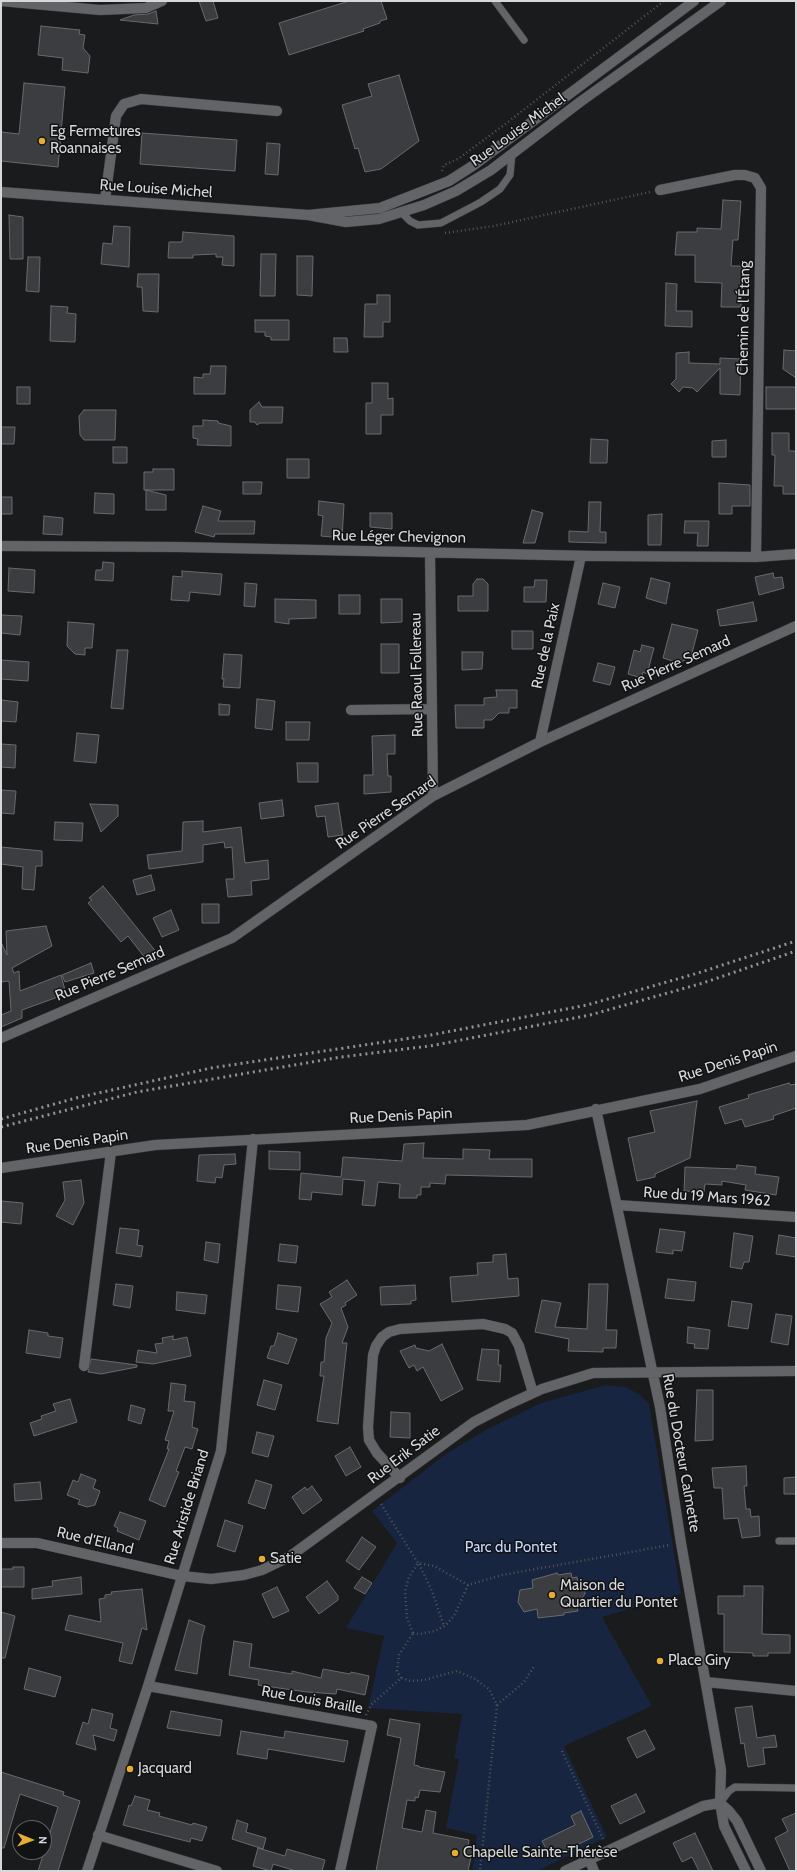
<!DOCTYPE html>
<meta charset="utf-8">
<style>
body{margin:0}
#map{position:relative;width:797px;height:1872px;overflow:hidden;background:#1a1b1d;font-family:Cabin,sans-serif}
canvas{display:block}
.frame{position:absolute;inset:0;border:2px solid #d7d8da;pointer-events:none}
.north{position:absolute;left:12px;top:1820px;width:40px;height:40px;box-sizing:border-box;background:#111214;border:1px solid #606163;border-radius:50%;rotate:91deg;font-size:11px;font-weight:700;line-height:16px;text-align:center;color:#d7d8da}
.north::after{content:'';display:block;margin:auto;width:14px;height:18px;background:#e5ad35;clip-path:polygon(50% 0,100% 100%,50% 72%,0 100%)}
</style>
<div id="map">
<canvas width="797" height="1872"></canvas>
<div class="frame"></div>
<div class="north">N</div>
</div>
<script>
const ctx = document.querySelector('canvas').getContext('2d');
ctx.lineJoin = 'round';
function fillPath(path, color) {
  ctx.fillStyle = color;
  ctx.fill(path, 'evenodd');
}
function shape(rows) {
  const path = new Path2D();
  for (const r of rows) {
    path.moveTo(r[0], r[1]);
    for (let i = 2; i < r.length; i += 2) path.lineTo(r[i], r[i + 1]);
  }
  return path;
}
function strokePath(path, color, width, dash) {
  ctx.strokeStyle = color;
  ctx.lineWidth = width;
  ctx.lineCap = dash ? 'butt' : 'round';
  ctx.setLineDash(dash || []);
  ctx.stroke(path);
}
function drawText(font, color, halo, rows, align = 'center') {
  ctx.font = font + ' Cabin,sans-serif';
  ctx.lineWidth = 3;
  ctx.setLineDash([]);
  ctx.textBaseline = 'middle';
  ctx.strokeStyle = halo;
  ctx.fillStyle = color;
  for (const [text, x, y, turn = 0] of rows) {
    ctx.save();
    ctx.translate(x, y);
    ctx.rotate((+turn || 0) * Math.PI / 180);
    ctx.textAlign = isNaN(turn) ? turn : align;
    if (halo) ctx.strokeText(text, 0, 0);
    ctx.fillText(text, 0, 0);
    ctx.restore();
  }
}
fillPath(shape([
 [606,1385,626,1387,640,1395,649,1404,681,1594,602,1617,652,1706,564,1746,607,1837,537,1871,472,1871,477,1835,446,1828,459,1759,454,1758,462,1714,368,1708,384,1636,346,1628,397,1543,372,1511,446,1454,486,1430,541,1403]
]), '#172540');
const building = shape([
 [199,1,213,1,218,18,206,21,199,1],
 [349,1,381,1,387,19,380,21,380,23,363,29,364,31,289,55,279,23,349,1],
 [156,11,158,24,120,20,134,15,148,14,156,11],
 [41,26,80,30,79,34,85,35,83,48,90,56,88,73,62,70,63,58,38,55,41,26],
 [399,75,419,141,381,169,365,172,358,148,355,149,342,105,372,96,368,84,399,75],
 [24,83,65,87,58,167,1,161,1,132,19,134,24,83],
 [142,133,237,140,235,171,140,164,142,133],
 [267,143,280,144,278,175,265,174,267,143],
 [723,200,741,201,738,240,733,240,731,266,742,266,741,307,721,307,722,283,695,282,695,255,675,255,677,232,697,232,697,228,721,229,723,200],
 [9,215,23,217,23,259,10,259,9,215],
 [114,226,130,227,129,267,101,264,103,243,112,244,114,226],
 [183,232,234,236,234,266,222,265,223,257,216,257,216,254,193,255,193,258,168,258,169,242,182,242,183,232],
 [261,254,276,254,275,296,260,296,261,254],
 [297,256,313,256,312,296,297,295,297,256],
 [28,257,40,257,39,292,26,291,28,257],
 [138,274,159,274,158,312,143,311,142,287,137,287,138,274],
 [666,283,677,284,676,311,692,311,692,327,665,326,666,283],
 [377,295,390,295,390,322,383,322,383,337,364,337,365,304,377,304,377,295],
 [51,306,68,307,67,313,76,314,75,342,50,341,51,306],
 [255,320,289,320,289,340,271,340,271,337,265,336,265,332,255,332,255,320],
 [334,338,347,338,348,352,334,352,334,338],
 [784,350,796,351,796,378,783,369,784,350],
 [689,352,689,363,720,364,720,358,741,359,740,395,720,394,720,368,697,392,693,388,683,387,679,392,671,384,676,379,676,353,689,352],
 [211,366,226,366,225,394,194,394,194,377,203,378,203,374,210,374,211,366],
 [372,383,388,383,388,399,393,398,393,415,381,415,381,434,366,434,366,403,372,403,372,383],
 [17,387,30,387,30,404,17,404,17,387],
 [766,387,796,387,796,409,766,409,766,387],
 [259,402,262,407,283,407,282,423,260,423,257,425,255,422,250,422,250,410,259,402],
 [84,410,116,410,115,440,84,440,80,435,79,416,84,410],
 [203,420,218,421,218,423,231,426,231,446,197,445,198,439,193,438,193,426,203,426,203,420],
 [1,427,15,427,14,444,1,444,1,427],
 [772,433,789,433,789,451,796,451,796,494,783,494,783,486,774,486,775,455,772,455,772,433],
 [591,439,608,440,607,463,590,463,591,439],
 [726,440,726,457,712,457,712,441,726,440],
 [113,447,127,447,127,463,113,463,113,447],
 [287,459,309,459,309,478,287,478,287,459],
 [153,469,174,469,174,490,144,490,144,472,153,472,153,469],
 [243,482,262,482,261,494,243,494,243,482],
 [719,483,750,485,750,506,732,506,732,514,719,514,719,483],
 [146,490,166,495,166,510,146,510,146,490],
 [95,493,114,494,114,514,94,513,95,493],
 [1,497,12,497,12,514,1,514,1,497],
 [319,501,344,504,342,538,321,536,323,516,318,515,319,501],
 [589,502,601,502,600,532,606,532,606,543,569,542,569,531,588,532,589,502],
 [203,506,221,511,218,521,255,521,254,534,215,534,214,537,195,532,203,506],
 [532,510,543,513,535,543,523,543,532,510],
 [370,513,392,513,392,529,370,527,370,513],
 [662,514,661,545,648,545,648,515,662,514],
 [44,516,63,518,62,535,43,534,44,516],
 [685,521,709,521,708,546,697,546,698,533,684,533,685,521],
 [103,562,114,563,113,581,95,580,96,570,102,570,103,562],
 [9,568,35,570,34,593,8,591,9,568],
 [182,571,222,574,220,595,190,592,189,601,171,600,173,576,182,577,182,571],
 [773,573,774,578,782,577,784,588,759,595,755,577,773,573],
 [651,578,670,583,666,604,646,598,651,578],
 [477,579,483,579,488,584,488,611,458,611,458,596,473,596,473,584,477,579],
 [535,580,547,580,546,602,524,602,524,587,534,587,535,580],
 [245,583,257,584,255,607,244,606,245,583],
 [603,583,620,587,615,608,598,604,603,583],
 [339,595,360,595,360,614,339,614,339,595],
 [275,599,316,600,316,618,289,619,289,624,275,622,275,599],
 [381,599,402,599,402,622,381,623,381,599],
 [753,602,757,621,720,626,717,610,753,602],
 [1,615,22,616,20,635,1,633,1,615],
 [68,622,94,624,92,648,85,648,85,655,75,654,67,646,68,622],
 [672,624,698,630,691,657,679,663,663,658,672,624],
 [512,631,533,631,533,649,512,649,512,631],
 [381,644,399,644,399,673,381,673,381,644],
 [642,645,654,648,647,674,643,672,642,678,628,674,634,650,640,652,642,645],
 [117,650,128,650,123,709,111,708,117,650],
 [462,652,483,652,482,669,462,670,462,652],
 [224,654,242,655,240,688,223,687,224,679,222,679,224,654],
 [1,660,29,662,28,681,1,679,1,660],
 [598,663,615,667,610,685,593,681,598,663],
 [496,690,517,690,517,708,509,708,509,713,499,713,492,720,484,720,484,728,456,728,455,705,484,705,484,698,497,697,496,690],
 [257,699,275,701,272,730,255,728,257,699],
 [1,700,18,702,16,722,1,721,1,700],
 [219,704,230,705,229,715,219,715,219,704],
 [286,722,310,722,309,740,286,740,286,722],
 [77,733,99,735,96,763,74,761,77,733],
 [395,735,395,754,387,754,388,776,391,776,391,792,364,794,364,775,373,775,372,736,395,735],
 [1,744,16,745,15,768,1,767,1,744],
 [297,763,318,763,318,782,298,782,297,763],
 [1,790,16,791,14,814,1,813,1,790],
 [282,800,284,816,261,819,259,803,282,800],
 [338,803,343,835,328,837,325,816,317,817,315,806,338,803],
 [90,804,118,805,118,816,101,832,90,804],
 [203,821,203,832,241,827,245,863,268,860,269,879,251,881,252,895,228,897,226,879,234,879,232,847,225,848,224,842,203,845,203,862,149,869,147,855,182,851,183,822,203,821],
 [55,822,83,823,82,841,54,840,55,822],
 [1,847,42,851,42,866,36,866,34,890,22,889,23,867,1,864,1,847],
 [151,875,155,890,137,895,133,880,151,875],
 [103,886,113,898,161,958,149,963,128,936,121,942,88,903,92,900,89,898,103,886],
 [202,904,219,904,219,923,202,923,202,904],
 [171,910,179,930,162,937,153,918,171,910],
 [46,926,52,946,12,968,14,973,19,971,20,991,61,975,66,994,22,1010,22,1018,1,1027,1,1015,11,1011,9,981,1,982,1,942,7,955,6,931,46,926],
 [91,963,94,973,65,982,62,975,91,963],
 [789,1083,790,1085,796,1084,796,1108,773,1116,774,1119,745,1127,742,1119,725,1124,719,1107,749,1098,748,1095,789,1083],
 [697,1101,690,1158,655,1174,655,1177,637,1181,628,1138,655,1132,650,1111,697,1101],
 [424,1143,423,1158,463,1159,463,1149,490,1150,489,1159,532,1159,532,1177,446,1175,445,1184,430,1183,430,1187,421,1187,421,1195,417,1195,417,1198,399,1198,400,1184,378,1182,375,1206,362,1205,365,1181,343,1179,342,1195,312,1192,311,1200,299,1199,301,1173,341,1177,343,1157,402,1161,404,1144,424,1143],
 [269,1151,300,1152,300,1170,269,1169,269,1151],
 [235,1154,236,1164,224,1165,222,1178,216,1177,215,1183,197,1181,199,1155,235,1154],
 [737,1165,756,1167,755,1174,779,1177,776,1195,745,1190,746,1185,722,1181,722,1185,705,1184,704,1192,684,1191,685,1167,736,1169,737,1165],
 [81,1180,84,1203,73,1225,56,1216,65,1200,63,1182,81,1180],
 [1,1201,23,1203,21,1224,1,1222,1,1201],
 [120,1228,139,1230,137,1245,143,1246,141,1257,116,1253,120,1228],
 [660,1229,685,1232,682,1251,673,1250,673,1254,656,1252,660,1229],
 [734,1233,753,1236,749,1262,744,1262,742,1269,730,1267,734,1233],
 [779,1235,796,1238,796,1257,776,1254,779,1235],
 [206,1242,220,1244,218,1263,204,1260,206,1242],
 [280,1244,298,1246,296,1263,278,1261,280,1244],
 [506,1254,508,1279,518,1278,519,1296,452,1302,450,1277,478,1275,477,1263,493,1262,493,1255,506,1254],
 [668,1279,696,1282,694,1301,665,1298,668,1279],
 [347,1280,357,1295,345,1303,346,1305,341,1308,348,1327,342,1343,347,1343,338,1424,317,1421,324,1376,320,1376,321,1362,324,1362,326,1338,332,1323,320,1304,332,1297,329,1292,347,1280],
 [116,1284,133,1286,130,1308,113,1305,116,1284],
 [589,1284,608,1284,606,1330,617,1330,616,1348,603,1348,603,1352,568,1351,569,1339,535,1332,542,1300,561,1303,555,1327,587,1329,589,1284],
 [278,1285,301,1287,298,1312,276,1309,278,1285],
 [415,1285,416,1300,411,1301,411,1304,381,1305,380,1287,415,1285],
 [177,1292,207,1295,205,1314,176,1310,177,1292],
 [732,1301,752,1304,748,1329,728,1326,732,1301],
 [776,1314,792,1316,788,1345,771,1342,776,1314],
 [688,1327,710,1330,708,1349,694,1348,695,1344,687,1343,688,1327],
 [29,1330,48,1333,48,1336,63,1338,60,1358,26,1353,29,1330],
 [278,1333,297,1339,288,1364,267,1358,271,1346,274,1346,278,1333],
 [173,1336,173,1340,187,1337,191,1356,153,1364,136,1362,138,1350,157,1353,155,1344,163,1343,162,1338,173,1336],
 [442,1344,463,1389,441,1401,423,1367,417,1371,414,1365,409,1368,400,1351,415,1345,416,1348,429,1351,442,1344],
 [482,1349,499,1350,498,1365,501,1365,500,1382,477,1380,482,1349],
 [91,1359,137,1365,137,1367,101,1374,88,1372,91,1359],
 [264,1380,282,1385,275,1410,257,1405,264,1380],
 [171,1383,186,1385,184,1401,195,1402,192,1427,198,1429,192,1449,185,1447,176,1471,179,1472,165,1507,149,1500,169,1449,167,1449,169,1441,165,1440,174,1411,168,1411,171,1383],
 [697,1390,713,1390,713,1440,695,1441,697,1390],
 [70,1399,77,1422,34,1436,30,1423,42,1419,41,1416,56,1411,53,1404,70,1399],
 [131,1405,145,1409,141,1424,128,1420,131,1405],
 [391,1412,410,1413,410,1438,390,1437,391,1412],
 [257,1432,274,1436,268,1457,252,1453,257,1432],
 [350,1447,361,1467,346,1476,335,1456,350,1447],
 [746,1466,747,1486,744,1486,746,1509,750,1509,751,1517,759,1516,760,1536,742,1538,738,1518,724,1519,722,1488,714,1488,712,1468,746,1466],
 [81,1474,96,1480,93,1488,100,1491,95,1505,87,1507,78,1504,80,1500,67,1495,73,1480,78,1482,81,1474],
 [796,1477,796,1494,784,1494,784,1478,796,1477],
 [256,1480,272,1485,265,1509,248,1503,256,1480],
 [40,1482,42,1499,15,1501,14,1484,40,1482],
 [312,1486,322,1500,303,1514,292,1497,305,1487,307,1490,312,1486],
 [120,1512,146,1521,139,1540,117,1531,118,1528,114,1526,120,1512],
 [225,1520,243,1526,235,1552,217,1546,225,1520],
 [362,1537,376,1547,359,1570,346,1561,362,1537],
 [13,1567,24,1567,24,1587,1,1587,1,1569,13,1569,13,1567],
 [557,1573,558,1575,571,1573,572,1578,577,1577,578,1582,585,1589,585,1594,581,1599,582,1605,577,1606,578,1611,564,1613,564,1615,538,1618,537,1609,524,1612,518,1602,520,1590,533,1588,532,1580,557,1573],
 [81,1577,82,1594,32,1599,32,1589,53,1586,52,1581,81,1577],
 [362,1577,372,1583,365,1594,354,1588,362,1577],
 [327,1581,338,1596,338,1600,319,1614,306,1597,327,1581],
 [744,1586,763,1586,762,1634,790,1635,790,1653,768,1653,768,1656,753,1656,753,1653,724,1652,724,1614,718,1614,718,1596,744,1596,744,1586],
 [277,1587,289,1611,273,1618,262,1594,277,1587],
 [142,1589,147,1630,142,1628,132,1664,119,1661,123,1643,65,1630,69,1615,101,1622,99,1599,105,1598,105,1595,112,1594,111,1592,142,1589],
 [1,1612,15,1616,5,1658,1,1658,1,1612],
 [189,1620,205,1626,202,1637,197,1674,175,1670,189,1620],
 [234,1641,252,1644,249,1667,292,1674,292,1671,321,1678,323,1669,350,1674,351,1672,369,1676,365,1695,337,1689,336,1694,307,1692,258,1685,259,1680,229,1675,234,1641],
 [29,1668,61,1677,55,1697,24,1689,29,1668],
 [752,1706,757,1738,775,1735,777,1747,763,1748,765,1764,748,1767,744,1743,741,1744,735,1708,752,1706],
 [92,1709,113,1714,110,1728,117,1730,114,1741,93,1735,96,1750,76,1744,83,1722,88,1724,92,1709],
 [171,1711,222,1720,220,1736,167,1728,171,1711],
 [390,1719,420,1724,414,1765,419,1766,419,1767,445,1772,440,1792,420,1790,418,1798,415,1797,415,1801,407,1800,402,1828,422,1832,426,1810,436,1812,433,1833,469,1840,468,1847,473,1848,468,1871,376,1871,401,1738,387,1735,390,1719],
 [645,1730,655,1749,637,1758,627,1738,645,1730],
 [241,1731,284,1738,285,1731,348,1741,344,1762,268,1749,267,1759,237,1754,241,1731],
 [1,1772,64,1792,63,1795,80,1801,58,1871,38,1871,58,1807,20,1794,4,1848,1,1848,1,1772],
 [636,1794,645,1812,620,1824,611,1806,636,1794],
 [135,1796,150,1800,147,1810,160,1813,159,1816,192,1825,193,1823,207,1827,202,1841,191,1838,190,1842,123,1825,129,1805,131,1806,135,1796],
 [581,1811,593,1837,551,1858,542,1841,575,1825,571,1816,581,1811],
 [796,1813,796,1871,790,1871,775,1838,788,1831,782,1819,796,1813],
 [237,1820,248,1824,246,1832,266,1838,263,1849,232,1839,237,1820],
 [695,1833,713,1871,699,1871,692,1857,682,1862,673,1843,695,1833],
 [258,1848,285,1856,287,1849,325,1860,322,1871,296,1871,273,1864,271,1871,253,1866,258,1848]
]);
fillPath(building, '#3c3d40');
strokePath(building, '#696a6d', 1);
const service = shape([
 [495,1,524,40],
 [402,213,410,221,418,225,441,223,481,202,500,189,510,175,512,154],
 [779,1541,796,1541],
 [720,1803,729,1791,735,1787,796,1788]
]);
const minor = shape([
 [1,1,100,10,146,8,162,1],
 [694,1,474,165,449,181,380,208,308,215,346,222,379,219,424,205,456,191,491,170,580,102,721,1],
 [660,190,735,175,745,175,755,178,761,188,756,557],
 [1,192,308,215],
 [105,200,116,116,124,104,141,99,277,111],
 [1,546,179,547,595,556,756,557,796,554],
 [430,553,433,796],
 [351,710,431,709],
 [540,742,581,556],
 [1,1038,232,938,433,796,540,742,796,626],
 [596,1109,660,1407,681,1543,721,1770,720,1803,724,1826,746,1871],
 [1,1168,155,1145,527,1125,700,1089,796,1056],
 [617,1205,796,1217],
 [84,1366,111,1152],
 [400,1478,377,1453,369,1440,368,1427,373,1355,376,1346,382,1337,389,1332,400,1329,483,1324,505,1329,512,1333,519,1346,533,1393],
 [1,1543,37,1543,182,1576,211,1579,244,1575,262,1570,289,1557,474,1422,507,1405,542,1389,593,1373,796,1371],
 [706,1682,796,1691],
 [148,1686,372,1726,340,1871],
 [720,1803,729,1811,737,1821,761,1871],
 [98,1835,217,1871],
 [589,1859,594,1871],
 [87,1871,148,1686,221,1451,253,1139],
 [565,1871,703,1806,720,1803]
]);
strokePath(service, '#37383a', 8);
strokePath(minor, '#37383a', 11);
strokePath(shape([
 [442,171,444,165,458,159,504,125,664,1],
 [445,233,494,226,650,192],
 [381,1504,418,1563,434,1566,468,1585,502,1575,670,1545],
 [419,1564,432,1591,444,1626],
 [413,1633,419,1634,435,1631,446,1625,454,1616,468,1585],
 [413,1633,407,1618,405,1591,409,1577,418,1563],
 [401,1678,397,1671,399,1655,413,1633],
 [497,1705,524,1682,535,1665],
 [366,1715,372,1704,401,1678,411,1681,424,1680,457,1671,475,1679,489,1689,497,1705,480,1871],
 [562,1751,604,1841]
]), '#545557', 2.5, [1, 3]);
strokePath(service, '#636467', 7);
strokePath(minor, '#636467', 10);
strokePath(shape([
 [1,1119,76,1098,211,1068,431,1035,587,1005,698,973,796,941],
 [1,1127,137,1092,341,1057,430,1046,590,1015,703,983,796,951]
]), '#929395', 3, [2, 4]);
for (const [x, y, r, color] of [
 [42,141,4,"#e5ad35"],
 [262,1559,4,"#e5ad35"],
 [552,1595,4,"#e5ad35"],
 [660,1661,4,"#e5ad35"],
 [130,1769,4,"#e5ad35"],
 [455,1853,4,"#e5ad35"]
]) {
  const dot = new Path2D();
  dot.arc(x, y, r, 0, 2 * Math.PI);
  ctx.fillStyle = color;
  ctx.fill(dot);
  strokePath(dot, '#111214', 1.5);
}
drawText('15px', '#d7d8da', '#111214', [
 ["Rue Louise Michel",518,130,-36],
 ["Rue Louise Michel",156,189,4],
 ["Chemin de l'Étang",744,318,-89],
 ["Rue Léger Chevignon",399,537,1],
 ["Rue de la Paix",546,646,-78],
 ["Rue Pierre Semard",676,664,-24],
 ["Rue Raoul Follereau",417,675,-91],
 ["Rue Pierre Semard",386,813,-34],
 ["Rue Pierre Semard",110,974,-23],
 ["Rue Denis Papin",728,1062,-18],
 ["Rue Denis Papin",401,1116,-3],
 ["Rue Denis Papin",77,1142,-8],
 ["Rue du 19 Mars 1962",707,1197,4],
 ["Rue du Docteur Calmette",681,1453,80],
 ["Rue Erik Satie",404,1455,-37],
 ["Rue Aristide Briand",187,1507,-73],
 ["Rue d'Elland",95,1541,13],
 ["Rue Louis Braille",312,1700,10]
]);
drawText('15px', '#d7d8da', '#111214', [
 ["Eg Fermetures",50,132],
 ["Roannaises",50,149],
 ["Satie",270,1559],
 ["Maison de",560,1586],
 ["Quartier du Pontet",560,1603],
 ["Place Giry",668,1661],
 ["Jacquard",138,1769],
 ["Chapelle Sainte-Thérèse",463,1853]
], 'left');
drawText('15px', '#c5d9fe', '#111214', [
 ["Parc du Pontet",511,1548]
]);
</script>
